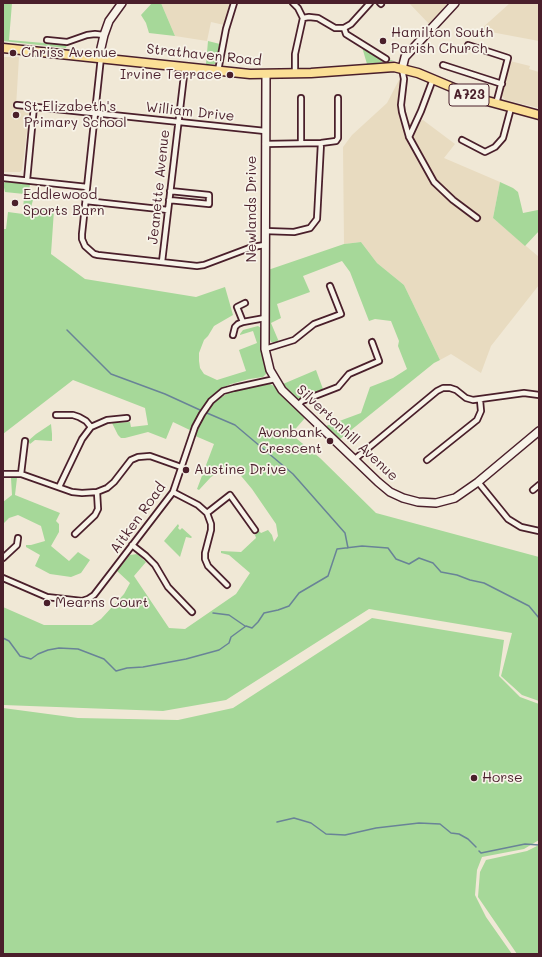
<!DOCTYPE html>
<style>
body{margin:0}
#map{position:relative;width:542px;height:957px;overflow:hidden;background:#f0e8d6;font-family:Mali,sans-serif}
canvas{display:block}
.frame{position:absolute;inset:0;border:4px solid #4a1f2b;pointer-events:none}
</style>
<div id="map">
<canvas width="542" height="957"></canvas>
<div class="frame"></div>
</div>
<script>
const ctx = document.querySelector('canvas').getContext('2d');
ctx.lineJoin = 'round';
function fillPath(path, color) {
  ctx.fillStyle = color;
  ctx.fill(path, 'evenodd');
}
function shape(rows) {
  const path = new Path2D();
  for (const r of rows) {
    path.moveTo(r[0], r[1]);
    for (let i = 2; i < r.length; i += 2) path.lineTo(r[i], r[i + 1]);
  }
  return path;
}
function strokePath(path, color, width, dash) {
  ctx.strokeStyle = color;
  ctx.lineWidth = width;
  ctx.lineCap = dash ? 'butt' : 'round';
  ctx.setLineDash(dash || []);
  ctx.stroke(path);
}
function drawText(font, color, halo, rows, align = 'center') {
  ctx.font = font + ' Mali,sans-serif';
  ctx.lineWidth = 3.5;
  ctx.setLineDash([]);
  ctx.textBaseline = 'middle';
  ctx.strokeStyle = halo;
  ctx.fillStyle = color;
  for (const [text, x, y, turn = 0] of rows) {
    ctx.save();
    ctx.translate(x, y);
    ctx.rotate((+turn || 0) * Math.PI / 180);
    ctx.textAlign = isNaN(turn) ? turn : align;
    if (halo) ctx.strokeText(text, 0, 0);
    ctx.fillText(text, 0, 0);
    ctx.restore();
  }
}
fillPath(shape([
 [161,3,230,3,224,25,211,22,207,41,175,36],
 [409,3,452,3,430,25],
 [510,3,539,3,539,41,480,30],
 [3,57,19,57,16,107,26,109,30,114,29,116,22,170,20,172,3,172],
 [510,61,530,66,529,69,539,72,539,108,505,100,502,96],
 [400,78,408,81,404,106,409,123,423,120,455,144,444,158,500,182,493,218,539,257,539,285,491,346,481,373,451,354,440,360,404,285,377,263,361,242,344,244,343,147,352,135,387,103]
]), '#e8dbc0');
fillPath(shape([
 [12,3,9,40,67,45,66,48,3,41,4,4],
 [152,3,161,3,175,36,149,33,146,23,141,15],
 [208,41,220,44,217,62,215,64,206,64],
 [362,47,384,60,391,60,394,61,367,64],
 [6,182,30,184,29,192,35,193,31,207,54,210,51,254,85,279,196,297,225,287,233,315,214,326,208,336,204,340,199,353,199,361,200,368,204,374,217,380,246,371,239,350,257,343,253,331,240,335,240,334,243,330,258,326,261,328,262,351,267,373,263,377,249,379,231,384,220,389,214,394,222,397,228,393,242,389,270,384,274,386,287,401,305,418,291,434,320,458,376,513,539,557,539,701,522,695,501,676,512,633,369,609,226,700,163,711,3,705,3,607,44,625,92,625,101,619,124,594,130,583,117,571,130,555,137,554,146,562,134,576,169,628,185,629,236,594,250,573,229,555,221,553,221,551,241,552,256,538,255,535,259,531,261,533,268,530,272,535,274,542,278,536,276,524,252,489,237,471,219,472,211,477,199,490,197,489,214,444,193,435,194,432,173,422,166,439,148,432,125,438,121,438,118,435,112,423,130,422,131,427,148,425,145,408,73,380,3,434,3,229,6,229,8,212,23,214,24,194,5,192,3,183],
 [500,182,513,188,518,192,523,213,538,210,539,231,525,246,493,218],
 [361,242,377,263,404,285,440,360,434,363,340,439,326,426,361,413,370,387,393,378,407,369,398,346,399,341,391,321,375,319,369,321,350,272,342,261,303,276,310,292,277,304,281,318,271,323,279,342,275,343,271,342,269,337,268,270,344,244],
 [316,370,323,389,297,399,283,384],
 [51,424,52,434,52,441,35,440,30,444,28,441,36,434],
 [11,478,17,478,15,495,60,513,56,521,59,524,59,532,51,546,69,561,78,552,90,560,81,573,71,577,50,574,35,566,40,555,26,547,26,545,31,545,45,541,41,526,18,515,9,518,3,524,3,502,12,495],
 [178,524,179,526,178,528,180,530,182,528,192,537,191,538,186,537,180,557,164,541],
 [372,618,504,640,499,676,520,697,539,704,539,840,524,849,482,857,477,870,475,895,486,917,512,954,3,954,3,708,78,718,178,720,233,708],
 [539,845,539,954,517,954,478,897,480,872,486,860,527,851]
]), '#a6d899');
strokePath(shape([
 [67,330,111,374,165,394,200,410],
 [207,413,235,425,293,474,345,533,348,548],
 [213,613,229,615,245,626],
 [3,638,9,641,20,656,31,659,38,654,48,650,59,648,78,649,104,659,116,671,127,668,143,667,186,659,219,650,229,643,231,637,246,626,252,628,258,622,264,613,278,610,289,606,299,593,328,576,337,549,362,546,388,548,396,559,409,564,419,558,433,563,441,572,457,575,470,580,484,583,529,606,539,618],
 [277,822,294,818,311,823,326,834,345,835,376,828,419,823,440,824,451,833,459,834,468,839,476,847],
 [479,851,481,853,525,844,539,845]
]), '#698397', 1.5);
const street = shape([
 [293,3,298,8,303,18,295,54,295,73],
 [380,3,381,4],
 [303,18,309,17,318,18,335,28,344,28,351,24,370,3],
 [344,28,346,34,386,59],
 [47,40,67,42,87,35,95,34,104,35],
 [468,45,508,58,496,104],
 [101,57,82,234,82,239,85,246,94,254,98,255,197,266,204,265,252,247,265,245],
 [443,65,502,84],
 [402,69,404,79,401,105,402,112,409,137,434,182,453,200,477,218],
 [218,71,226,29,234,3],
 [301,98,301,143],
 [17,105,265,131],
 [409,137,421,111,433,79],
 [462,140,485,152,495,147,503,138,511,108],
 [265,144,321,143,336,141,338,138,338,98],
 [3,178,87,187],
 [27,180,34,106],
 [169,200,209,204,209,195,170,191],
 [86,201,168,210],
 [265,231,294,232,310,228,317,219,321,143],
 [162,262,185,67],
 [243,322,237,307,245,303],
 [233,335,235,327,238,324,243,322,265,318],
 [265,349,294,340,314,324,341,314,330,286],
 [298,405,302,401,338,387,349,374,379,361,372,342],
 [56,415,73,415,79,417,86,421,91,427],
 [355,459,437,391,443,388,450,388,456,390,466,398,473,400,524,393,539,395],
 [427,460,477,420,481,411,480,400],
 [3,474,21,474,72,492,82,493,97,492,107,488,114,482,131,460,138,457,150,456,181,467],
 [21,474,25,441],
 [478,482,508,519,521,527,539,531],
 [59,487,82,439,91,427,107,420,127,418],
 [533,490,539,485],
 [173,492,198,505,207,513,211,524,211,530,205,553,205,559,208,566,227,585],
 [207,513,230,495,255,530],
 [75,534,95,515,98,509,97,492],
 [132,545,146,556,155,565,168,587,192,612],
 [3,558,17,545,18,538],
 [3,578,47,597,82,601,88,599,94,595,173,492,195,427,202,414,211,401,223,391,234,388,275,379]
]);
const secondary = shape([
 [101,57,101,48,104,35,109,21,122,3],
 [402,69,405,57,455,3],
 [266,74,265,349,270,370,282,390,378,482,390,492,403,498,418,502,436,503,455,498,478,482,539,431]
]);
const primary = shape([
 [3,48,250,74,311,73,394,67,418,73,480,99,539,115]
]);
strokePath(street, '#4a1f2b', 8);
strokePath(secondary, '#4a1f2b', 10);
strokePath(primary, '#4a1f2b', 11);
strokePath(street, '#f7f3e8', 4.5);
strokePath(secondary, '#f7f3e8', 7);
strokePath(primary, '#fbdf96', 8);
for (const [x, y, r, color] of [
 [383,41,4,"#4a1f2b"],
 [13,53,4,"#4a1f2b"],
 [230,75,4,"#4a1f2b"],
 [16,115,4,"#4a1f2b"],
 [15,203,4,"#4a1f2b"],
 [330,441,4,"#4a1f2b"],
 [186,470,4,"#4a1f2b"],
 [47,603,4,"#4a1f2b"],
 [474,778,4,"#4a1f2b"]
]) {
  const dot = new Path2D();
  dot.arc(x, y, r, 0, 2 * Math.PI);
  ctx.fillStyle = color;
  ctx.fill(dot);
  strokePath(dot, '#f7f3e8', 1.5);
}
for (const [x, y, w] of [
 [469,95,40]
]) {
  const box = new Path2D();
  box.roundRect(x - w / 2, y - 11, w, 22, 3);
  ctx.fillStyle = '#f7f3e8';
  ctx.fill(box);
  strokePath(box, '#4a1f2b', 1);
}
drawText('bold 13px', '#4a1f2b', null, [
 ["A723",469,95]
]);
drawText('14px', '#4a1f2b', '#f7f3e8', [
 ["Hamilton South",391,33],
 ["Parish Church",391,49],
 ["Chriss Avenue",21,53],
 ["Irvine Terrace",222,75,"right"],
 ["St Elizabeth's",24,107],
 ["Primary School",24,123],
 ["Eddlewood",23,195],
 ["Sports Barn",23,211],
 ["Avonbank",322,433,"right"],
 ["Crescent",322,449,"right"],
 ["Austine Drive",194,470],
 ["Mearns Court",55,603],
 ["Horse",482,778]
], 'left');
drawText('14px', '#4a1f2b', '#f7f3e8', [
 ["Strathaven Road",204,55,6],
 ["William Drive",190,112,6],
 ["Jeanette Avenue",159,187,-84],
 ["Newlands Drive",252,209,-90],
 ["Silvertonhill Avenue",347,433,43],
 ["Aitken Road",138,518,-54]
]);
</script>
